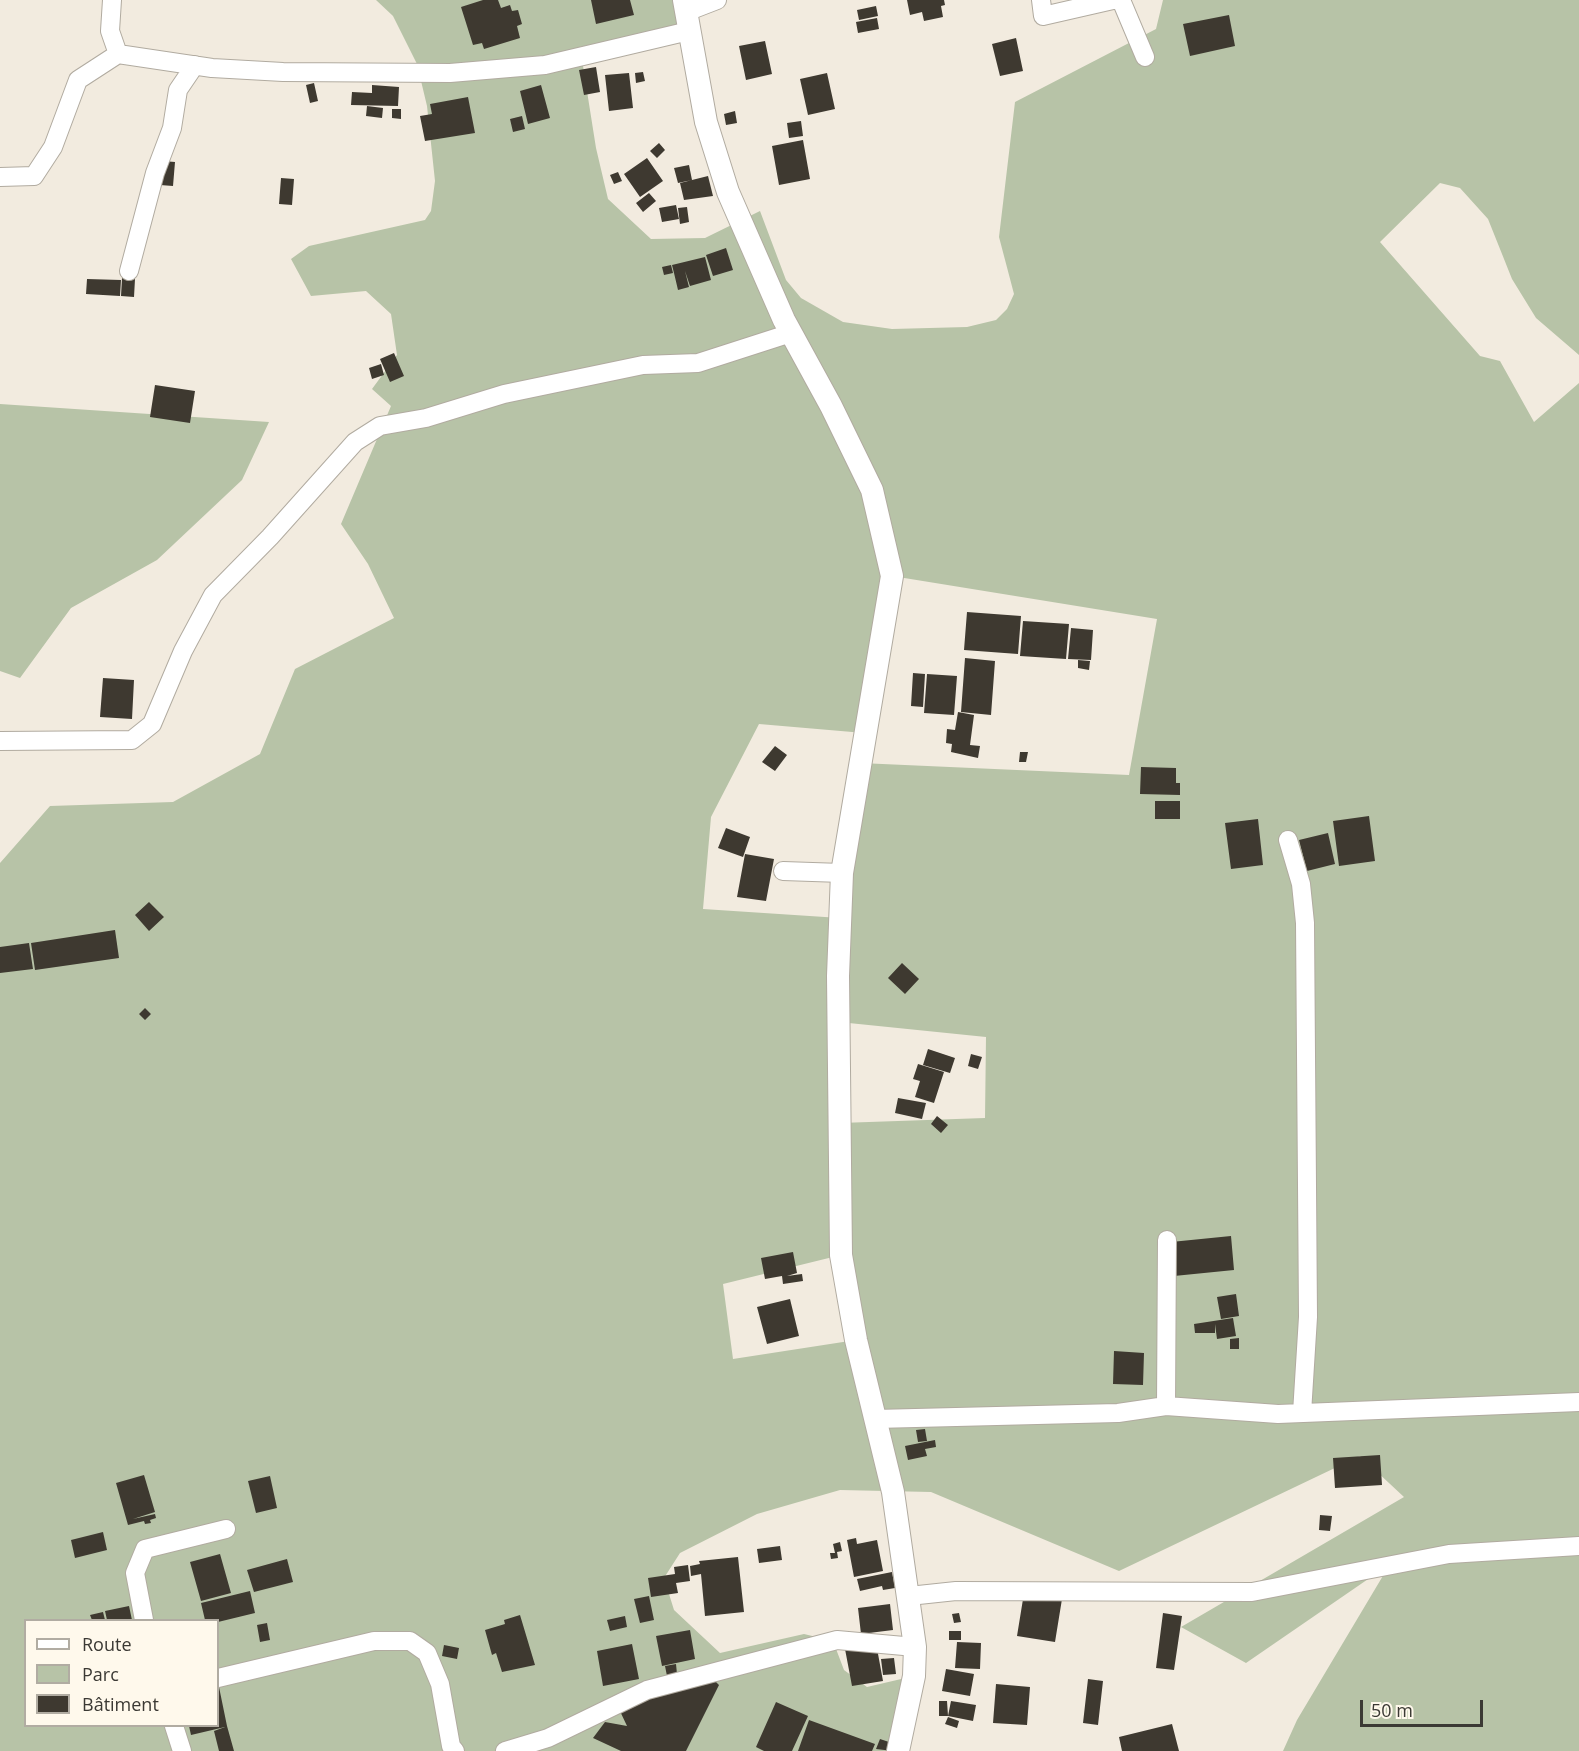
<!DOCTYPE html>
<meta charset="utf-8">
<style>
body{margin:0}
#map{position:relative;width:1579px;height:1751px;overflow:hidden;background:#f2ebdf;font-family:"Open Sans",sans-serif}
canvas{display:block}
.legend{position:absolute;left:24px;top:1619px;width:195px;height:108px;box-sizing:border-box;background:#fff9ec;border:2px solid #b1aca2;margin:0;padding:8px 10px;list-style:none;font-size:18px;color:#3b3934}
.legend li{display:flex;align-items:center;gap:12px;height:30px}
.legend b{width:30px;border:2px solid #b1aca2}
.scale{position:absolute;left:1360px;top:1700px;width:123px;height:27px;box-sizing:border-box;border:3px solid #3b3934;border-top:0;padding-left:8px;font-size:18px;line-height:21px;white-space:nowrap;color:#3b3934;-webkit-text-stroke:4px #fff9ec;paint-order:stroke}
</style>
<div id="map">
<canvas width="1579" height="1751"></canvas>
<ul class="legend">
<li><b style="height:8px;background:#fff"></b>Route</li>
<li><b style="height:16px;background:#b7c3a7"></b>Parc</li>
<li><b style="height:16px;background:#3e3930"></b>Bâtiment</li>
</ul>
<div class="scale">50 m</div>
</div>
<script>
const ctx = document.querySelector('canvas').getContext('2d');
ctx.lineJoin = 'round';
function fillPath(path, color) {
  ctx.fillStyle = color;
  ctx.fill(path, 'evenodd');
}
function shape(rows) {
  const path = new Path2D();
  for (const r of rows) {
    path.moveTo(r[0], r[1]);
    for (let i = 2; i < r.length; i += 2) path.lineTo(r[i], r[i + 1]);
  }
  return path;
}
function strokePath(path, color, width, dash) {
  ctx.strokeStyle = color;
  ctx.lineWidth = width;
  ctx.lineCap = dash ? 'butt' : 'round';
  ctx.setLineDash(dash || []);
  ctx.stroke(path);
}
fillPath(shape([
 [376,0,679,0,682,25,580,47,596,148,608,199,651,239,705,238,760,211,786,280,801,298,843,322,892,329,967,327,996,320,1007,309,1014,294,999,237,1015,102,1156,29,1163,0,1579,0,1579,355,1536,318,1512,279,1488,219,1460,188,1440,183,1380,242,1480,356,1500,361,1534,422,1579,383,1579,1751,1283,1751,1297,1720,1390,1564,1246,1663,1181,1627,1404,1497,1360,1456,1119,1571,931,1492,840,1490,757,1514,680,1553,664,1578,674,1610,720,1653,804,1634,833,1641,844,1670,867,1687,914,1676,898,1751,0,1751,0,863,50,806,173,802,260,754,295,669,394,618,368,564,341,524,391,406,372,389,397,355,391,314,366,291,311,296,291,259,309,246,425,220,431,211,435,181,427,106,417,64,393,16],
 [892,576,1157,619,1129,775,860,763,840,918,703,909,711,817,759,724,864,733],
 [839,1022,986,1037,985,1118,840,1123],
 [841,1255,856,1340,733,1359,723,1284],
 [26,1620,218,1620,218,1726,26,1726],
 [0,404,269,422,242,480,157,560,71,608,20,678,0,671]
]), '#b7c3a7');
fillPath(shape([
 [483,0,498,0,501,8,510,5,512,11,518,10,522,24,517,26,520,38,484,49,482,43,473,45,461,7],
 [591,0,630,0,634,15,596,24],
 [907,0,944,0,945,5,941,6,943,17,924,21,922,12,910,15],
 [876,6,878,16,859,20,857,10],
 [1229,15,1235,46,1190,56,1183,24],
 [877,18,879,29,858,33,856,22],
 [1016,38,1023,71,1000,76,992,44],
 [765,41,772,74,746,80,739,46],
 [596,67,600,92,584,95,579,70],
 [643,72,645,81,636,83,635,73],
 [629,73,633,108,609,111,605,75],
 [827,73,835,109,808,115,800,79],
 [314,83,318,101,310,103,306,85],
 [372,85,399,87,398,106,351,105,352,92,372,93],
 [541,85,550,118,528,124,520,91],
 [468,97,475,133,425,141,420,116,432,114,430,104],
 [367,106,383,108,382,118,366,116],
 [392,109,401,109,401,119,392,118],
 [735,111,737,123,726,125,724,114],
 [522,116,525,129,513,132,510,119],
 [801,121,803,136,789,138,787,123],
 [803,140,810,179,779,185,772,146],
 [659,143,665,150,657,158,650,151],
 [647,158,663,181,640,197,624,174],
 [163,161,175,162,173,186,160,185],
 [689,165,692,180,678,183,674,168],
 [618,172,622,181,614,184,610,175],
 [708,176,713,196,684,200,680,183],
 [281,178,294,179,292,205,279,204],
 [649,193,656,201,643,212,636,203],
 [676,205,679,219,662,222,659,208],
 [687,207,689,222,680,224,678,208],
 [726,248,733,270,713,276,706,255],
 [705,257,711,280,690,286,685,271,689,287,678,290,674,273,676,272,674,273,672,265],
 [671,265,673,273,664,275,662,267],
 [122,278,135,279,134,297,121,296],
 [87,279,121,280,120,296,86,294],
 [394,353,404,376,390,382,380,359],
 [381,364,384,375,372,379,369,368],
 [155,385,195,391,190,423,150,417],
 [967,612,1021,616,1018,654,964,650],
 [1023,621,1069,624,1066,659,1020,656],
 [1071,628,1093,630,1091,660,1068,659],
 [965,658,995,661,991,715,961,712],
 [1078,660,1090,661,1089,670,1078,668],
 [913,673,925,674,923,707,911,706],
 [927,674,957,676,954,715,924,713],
 [103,678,134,680,132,719,100,717],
 [958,712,974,715,970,745,980,746,978,758,951,752,952,744,946,743,947,729,955,730],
 [775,746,787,755,775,771,762,762],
 [1020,752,1028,752,1026,762,1019,762],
 [1141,767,1176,768,1176,783,1180,783,1180,795,1140,794],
 [1155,801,1180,801,1180,819,1155,819],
 [1369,816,1375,861,1339,866,1333,821],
 [1258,819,1263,865,1231,869,1225,823],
 [726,828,750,837,743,857,718,848],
 [1328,833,1335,864,1307,871,1299,840],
 [745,854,774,859,766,901,737,897],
 [149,902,164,917,149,931,135,915],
 [115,930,119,958,35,970,31,943],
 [29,943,33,969,0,973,0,947],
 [902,963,919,979,905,994,888,978],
 [145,1008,151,1014,145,1020,139,1014],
 [928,1049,955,1058,950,1073,923,1065],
 [971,1054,982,1057,978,1069,968,1066],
 [918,1064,944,1072,934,1103,915,1097,920,1081,913,1079],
 [898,1098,926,1103,922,1119,895,1113],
 [937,1116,948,1125,941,1133,931,1124],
 [1231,1236,1234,1270,1174,1276,1171,1242],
 [793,1252,797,1273,787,1276,802,1274,803,1281,783,1284,782,1276,765,1279,761,1258],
 [1236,1294,1239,1316,1221,1319,1217,1297],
 [790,1299,799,1336,767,1344,757,1307],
 [1233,1318,1236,1336,1217,1339,1215,1324,1215,1333,1195,1333,1194,1324],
 [1239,1338,1239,1349,1230,1349,1230,1339],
 [1114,1351,1144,1353,1143,1385,1113,1384],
 [925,1429,927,1441,918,1442,916,1430],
 [935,1440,936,1447,925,1449,927,1456,908,1460,905,1446],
 [1380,1455,1382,1485,1335,1488,1333,1458],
 [144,1475,155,1512,133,1519,155,1514,156,1518,150,1520,151,1523,145,1524,144,1521,128,1525,116,1483],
 [270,1476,277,1508,256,1513,248,1481],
 [1320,1515,1332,1516,1330,1531,1319,1530],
 [103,1532,107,1550,75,1558,71,1540],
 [856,1538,857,1544,877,1540,883,1571,854,1577,847,1540],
 [840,1542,842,1551,837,1552,838,1558,831,1559,830,1553,835,1553,833,1544],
 [780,1546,782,1560,759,1563,757,1549],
 [220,1554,231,1593,201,1601,190,1562],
 [738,1557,744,1612,705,1616,701,1574,691,1576,690,1566,700,1564,699,1561],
 [287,1559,293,1582,254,1592,247,1570],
 [688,1565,690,1581,676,1583,678,1593,651,1597,648,1578,675,1574,674,1567],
 [892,1572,895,1588,883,1590,882,1586,860,1591,857,1579],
 [250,1591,255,1613,218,1622,205,1620,201,1603],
 [1024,1593,1062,1599,1055,1642,1017,1636],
 [649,1596,654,1620,640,1623,634,1599],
 [890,1604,893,1630,861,1634,858,1608],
 [129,1606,132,1620,107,1620,105,1611],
 [103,1612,105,1620,92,1620,90,1615],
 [959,1613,961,1622,954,1623,952,1614],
 [1163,1613,1182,1616,1174,1670,1156,1668],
 [520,1615,535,1665,502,1672,496,1653,492,1655,485,1630,505,1624,504,1620],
 [625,1616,627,1627,610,1631,607,1620],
 [267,1623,270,1640,260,1642,257,1625],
 [690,1630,695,1659,662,1666,656,1636],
 [949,1631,961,1631,961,1640,949,1640],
 [957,1642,981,1643,980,1669,955,1668],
 [876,1643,883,1681,852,1686,845,1649],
 [632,1644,639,1679,603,1686,597,1651],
 [444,1645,459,1648,457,1659,442,1656],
 [894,1658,896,1674,883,1675,881,1659],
 [676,1664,677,1674,667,1676,665,1666],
 [946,1669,974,1674,970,1696,942,1691],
 [706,1672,719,1685,686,1751,621,1751,593,1738,605,1722,627,1726,619,1709],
 [1088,1679,1103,1681,1098,1725,1083,1723],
 [996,1684,1030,1687,1027,1725,993,1723],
 [219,1687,227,1726,234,1751,219,1751,214,1731,225,1727,191,1735,189,1726,218,1726],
 [939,1701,947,1701,948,1716,939,1716],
 [951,1701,976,1705,973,1721,948,1716],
 [776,1702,808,1716,792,1751,764,1751,756,1747],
 [948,1717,959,1721,957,1728,945,1724],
 [809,1720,875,1744,872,1751,798,1751],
 [1172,1724,1179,1751,1122,1751,1119,1737],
 [880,1739,895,1744,893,1751,876,1749]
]), '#3e3930');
const minor = shape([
 [112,0,110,31,118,54],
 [1041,0,1043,16,1113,0],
 [1121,0,1145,57],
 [686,12,717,0],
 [0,177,34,176,53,147,78,80,118,54,212,68,283,72,450,73,545,65,689,31],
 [129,271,155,173,172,128,178,90,195,65],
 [0,741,132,740,152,724,183,651,213,595,270,537,355,442,380,426,426,418,504,394,643,365,698,363,791,333],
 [1288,840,1301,884,1305,923,1308,1317,1302,1413],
 [783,871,842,873],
 [1166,1406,1167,1240],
 [875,1419,1118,1413,1166,1406,1278,1414,1579,1402],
 [909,1596,956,1591,1252,1592,1449,1554,1579,1546],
 [144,1620,135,1573,145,1549,226,1529],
 [218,1678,374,1641,410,1641,427,1653,440,1684,451,1746,455,1751],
 [174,1726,182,1751],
 [505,1751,548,1738,647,1690,837,1640,915,1647]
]);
const tertiary = shape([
 [684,0,706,122,728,192,784,320,831,406,872,490,892,576,842,873,838,976,841,1255,856,1340,893,1492,915,1647,914,1676,898,1751]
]);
strokePath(minor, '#b1aba0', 20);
strokePath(tertiary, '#b1aba0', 24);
strokePath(minor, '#fff', 18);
strokePath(tertiary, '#fff', 22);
</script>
